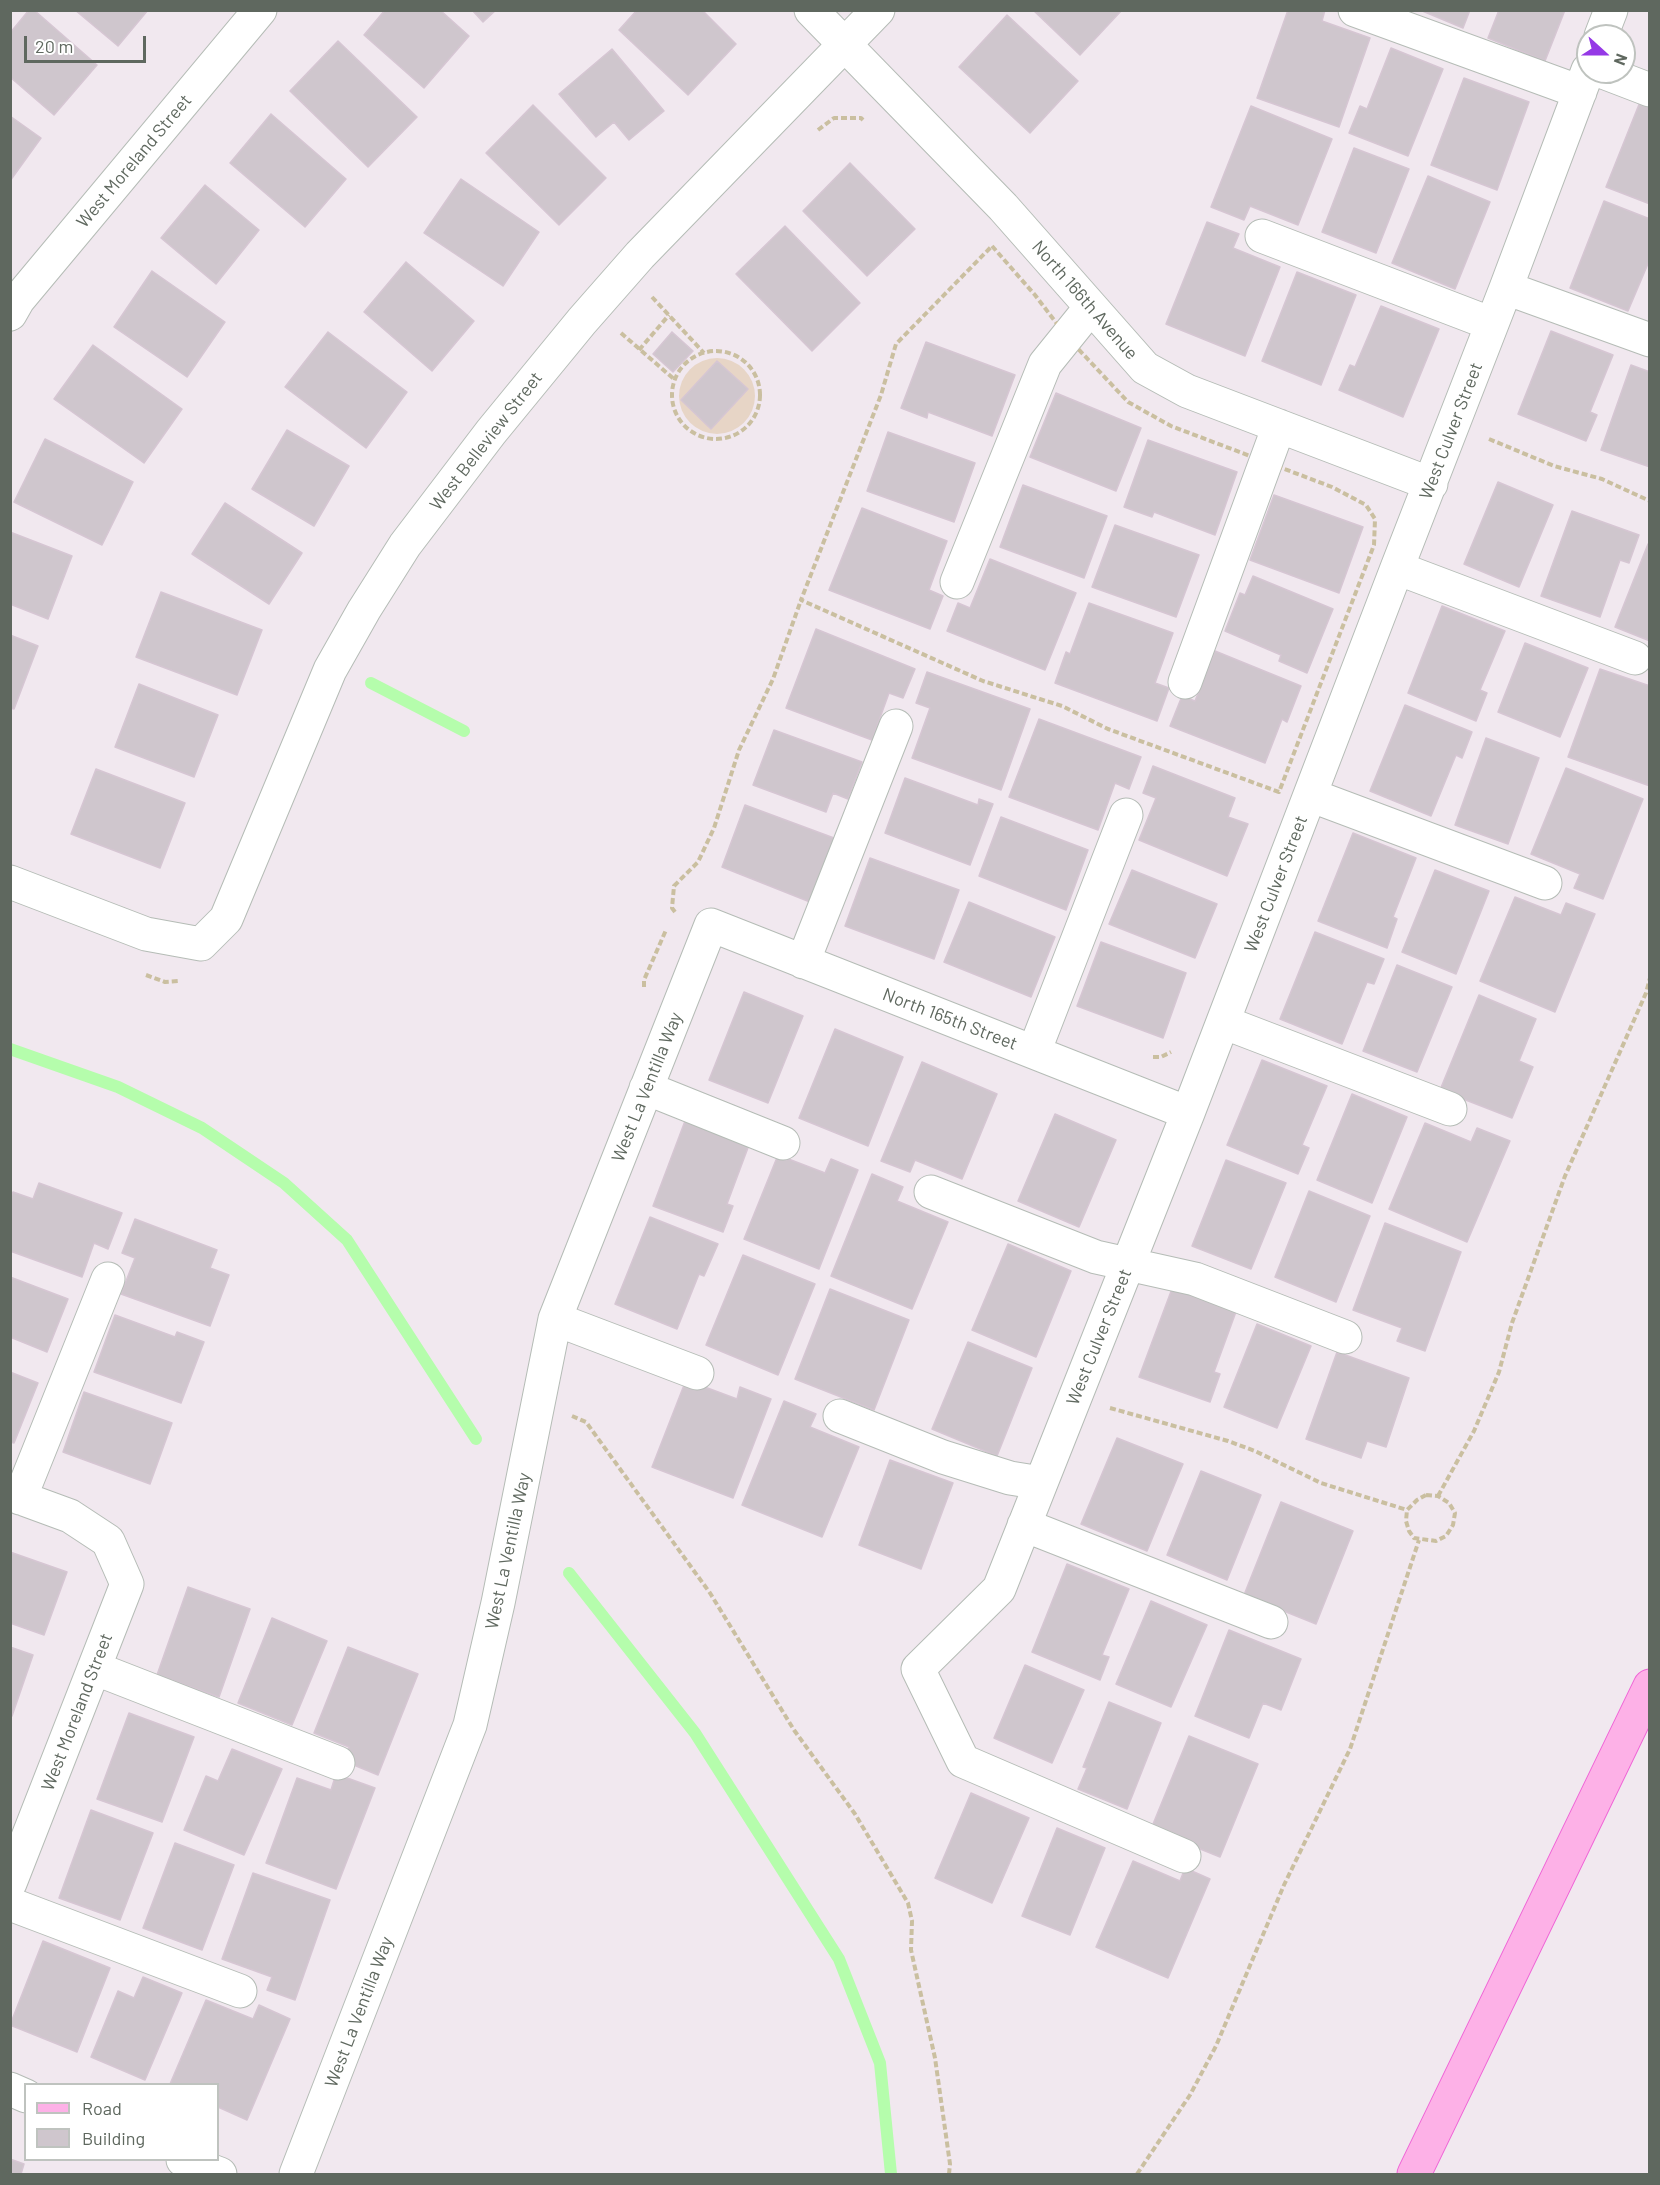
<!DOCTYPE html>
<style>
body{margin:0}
#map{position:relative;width:1660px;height:2185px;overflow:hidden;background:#f1e8ef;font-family:Barlow,sans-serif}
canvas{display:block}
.frame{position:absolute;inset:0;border:12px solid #5f685f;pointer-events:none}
.legend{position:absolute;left:24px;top:2083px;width:195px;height:78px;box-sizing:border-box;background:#fff;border:2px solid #bfc3bf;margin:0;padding:8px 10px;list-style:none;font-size:18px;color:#5f685f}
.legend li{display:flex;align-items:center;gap:12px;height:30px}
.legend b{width:30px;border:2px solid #bfc3bf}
.north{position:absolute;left:1576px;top:24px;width:60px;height:60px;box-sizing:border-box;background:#fff;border:2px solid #bfc3bf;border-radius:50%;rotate:111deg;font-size:16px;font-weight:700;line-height:24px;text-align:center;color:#5f685f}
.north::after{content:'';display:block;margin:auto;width:21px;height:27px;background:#9539e6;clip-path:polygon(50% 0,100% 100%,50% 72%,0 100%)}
.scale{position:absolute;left:24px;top:36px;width:122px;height:27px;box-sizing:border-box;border:3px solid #5f685f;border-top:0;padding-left:8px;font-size:18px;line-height:21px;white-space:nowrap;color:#5f685f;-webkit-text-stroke:4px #fff;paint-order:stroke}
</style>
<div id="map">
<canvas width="1660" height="2185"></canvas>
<div class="frame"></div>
<ul class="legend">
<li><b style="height:8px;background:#fdb1e7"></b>Road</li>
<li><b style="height:16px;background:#cfc6cd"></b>Building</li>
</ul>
<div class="north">N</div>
<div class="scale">20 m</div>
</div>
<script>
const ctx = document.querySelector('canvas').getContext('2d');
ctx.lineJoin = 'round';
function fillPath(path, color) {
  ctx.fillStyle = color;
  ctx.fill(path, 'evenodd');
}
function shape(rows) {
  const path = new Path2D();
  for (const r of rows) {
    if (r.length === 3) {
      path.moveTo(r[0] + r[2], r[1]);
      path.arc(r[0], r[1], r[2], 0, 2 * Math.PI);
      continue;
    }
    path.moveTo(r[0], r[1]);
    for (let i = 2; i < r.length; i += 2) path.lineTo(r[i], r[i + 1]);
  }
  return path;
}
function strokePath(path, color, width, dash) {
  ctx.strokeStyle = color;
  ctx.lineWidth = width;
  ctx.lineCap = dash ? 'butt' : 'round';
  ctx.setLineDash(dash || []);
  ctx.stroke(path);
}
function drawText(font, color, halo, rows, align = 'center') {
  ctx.font = font + ' Barlow,sans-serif';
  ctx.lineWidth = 5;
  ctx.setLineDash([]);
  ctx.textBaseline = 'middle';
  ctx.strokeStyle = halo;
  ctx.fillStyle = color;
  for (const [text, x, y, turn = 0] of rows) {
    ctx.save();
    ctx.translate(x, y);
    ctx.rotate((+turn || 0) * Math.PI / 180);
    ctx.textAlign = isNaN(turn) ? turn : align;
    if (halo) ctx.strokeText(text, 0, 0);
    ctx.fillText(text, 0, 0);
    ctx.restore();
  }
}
fillPath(shape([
 [717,396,38]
]), '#e7d5c6');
strokePath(shape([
 [371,683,464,731],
 [10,1049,118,1087,202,1128,284,1183,347,1240,476,1439],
 [569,1573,695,1733,839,1959,880,2063,891,2174]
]), '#b5fdac', 12);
const building = shape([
 [29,10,34,10,97,65,54,115,10,77,10,33,29,10],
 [75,10,148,10,118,46,75,10],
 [385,10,440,10,469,36,424,88,364,35,385,10],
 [472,10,496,10,483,22,472,10],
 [637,10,702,10,736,44,688,95,619,30,637,10],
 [1033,10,1122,10,1080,55,1033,10],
 [1288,10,1325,10,1322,21,1370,38,1339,127,1257,98,1288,10],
 [1420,10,1470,10,1463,28,1420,10],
 [1499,10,1565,10,1545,61,1488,38,1499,10],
 [1007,15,1078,81,1030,133,959,67,1007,15],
 [338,41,417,117,368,167,290,91,338,41],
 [1391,48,1443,69,1408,156,1349,133,1360,106,1367,109,1391,48],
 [612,49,664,111,629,140,614,122,596,137,559,94,612,49],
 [1464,78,1529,102,1497,190,1431,165,1464,78],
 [1640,102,1650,106,1650,204,1606,187,1640,102],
 [533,105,606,178,559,225,486,153,533,105],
 [1251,106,1332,139,1298,225,1250,206,1244,220,1211,207,1251,106],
 [271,114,346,179,305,227,230,163,271,114],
 [10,116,41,138,10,181,10,116],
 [1354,148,1409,169,1376,253,1322,232,1354,148],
 [850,163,915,229,867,276,803,211,850,163],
 [1428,176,1490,202,1455,289,1392,263,1428,176],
 [461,179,539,232,503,286,424,233,461,179],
 [205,185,259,230,216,284,161,238,205,185],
 [1604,201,1650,219,1650,259,1628,311,1570,288,1604,201],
 [1207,222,1239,234,1233,248,1280,267,1245,356,1166,324,1207,222],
 [785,226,860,303,812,351,736,274,785,226],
 [406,262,474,321,432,371,364,312,406,262],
 [152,271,225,322,187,377,114,327,152,271],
 [1297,272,1356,295,1321,385,1262,361,1297,272],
 [1381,306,1439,329,1403,417,1339,390,1350,365,1355,367,1381,306],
 [1551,331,1613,355,1590,412,1597,415,1586,441,1518,414,1551,331],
 [328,332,407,392,366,448,285,387,328,332],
 [672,332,693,351,673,372,653,354,672,332],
 [926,342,1015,375,992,436,928,412,927,418,901,408,926,342],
 [93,345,182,409,144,463,54,399,93,345],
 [717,361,748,389,711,429,681,400,717,361],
 [1631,365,1650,372,1650,467,1601,450,1631,365],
 [1056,393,1141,428,1116,491,1030,457,1056,393],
 [287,430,349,466,314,526,252,489,287,430],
 [888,432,975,463,954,522,867,491,888,432],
 [45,439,133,482,102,545,14,502,45,439],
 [1148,440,1237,472,1215,535,1154,512,1152,517,1124,507,1148,440],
 [1498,482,1553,505,1519,587,1464,564,1498,482],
 [1023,485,1107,516,1084,578,1000,547,1023,485],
 [1274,495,1363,527,1339,593,1250,560,1274,495],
 [225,503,302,553,269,604,192,554,225,503],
 [862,508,947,541,929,590,943,596,930,629,829,590,862,508],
 [1572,511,1639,535,1629,563,1620,560,1600,617,1541,596,1572,511],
 [1115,525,1199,555,1176,617,1092,587,1115,525],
 [10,532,72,556,48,619,10,604,10,532],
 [1648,544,1650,544,1650,641,1615,627,1648,544],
 [990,559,1076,593,1045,670,947,631,958,603,970,608,990,559],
 [1253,576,1333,609,1307,673,1279,661,1281,655,1225,631,1240,593,1245,595,1253,576],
 [161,592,262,630,237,695,136,657,161,592],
 [1089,603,1173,633,1155,683,1169,688,1157,721,1055,683,1066,652,1070,654,1089,603],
 [1442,606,1505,631,1480,690,1487,693,1476,721,1408,693,1442,606],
 [816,629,915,669,903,698,889,693,872,740,786,708,816,629],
 [10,635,38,646,14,709,10,708,10,635],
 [1525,643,1588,668,1560,737,1498,712,1525,643],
 [1215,651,1301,686,1287,722,1282,719,1265,763,1170,726,1182,696,1195,701,1215,651],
 [1600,669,1650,686,1650,786,1568,757,1600,669],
 [927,672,1030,709,1001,790,912,758,930,708,916,703,927,672],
 [139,684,218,715,194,777,115,747,139,684],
 [1405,705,1472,732,1462,758,1456,755,1431,816,1370,791,1405,705],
 [1039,719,1141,757,1129,789,1115,783,1098,830,1009,797,1039,719],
 [774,730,862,762,848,799,833,793,826,812,753,785,774,730],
 [1486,738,1539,758,1508,844,1455,825,1486,738],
 [1153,766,1235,798,1228,817,1248,824,1227,876,1139,840,1156,798,1143,793,1153,766],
 [1566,768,1643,799,1603,899,1574,888,1580,874,1531,854,1566,768],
 [96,769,185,803,160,868,71,834,96,769],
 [905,778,978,805,979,799,993,804,970,865,885,833,905,778],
 [745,805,834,838,810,902,722,867,745,805],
 [1001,817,1088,850,1066,910,979,876,1001,817],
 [1353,833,1416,858,1393,917,1397,919,1387,948,1318,921,1353,833],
 [870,858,959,890,934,959,845,926,870,858],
 [1132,870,1217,904,1195,958,1109,924,1132,870],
 [1435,870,1489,891,1456,974,1402,952,1435,870],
 [1515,897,1561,915,1566,903,1595,914,1555,1012,1480,981,1515,897],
 [969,902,1055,937,1031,997,944,962,969,902],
 [1315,932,1384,959,1374,984,1367,982,1342,1044,1280,1019,1315,932],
 [1101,942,1186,973,1163,1038,1077,1006,1101,942],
 [1397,965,1452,987,1417,1072,1363,1051,1397,965],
 [744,992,803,1016,768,1103,709,1080,744,992],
 [1479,995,1536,1019,1519,1061,1533,1067,1512,1118,1440,1090,1479,995],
 [835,1029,903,1057,868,1146,799,1118,835,1029],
 [1262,1060,1327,1086,1302,1145,1309,1148,1298,1174,1227,1145,1262,1060],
 [922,1062,997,1094,962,1179,915,1160,910,1172,881,1161,922,1062],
 [1352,1094,1407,1117,1372,1203,1317,1180,1352,1094],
 [1055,1114,1116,1140,1079,1227,1018,1201,1055,1114],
 [685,1121,749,1145,727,1204,733,1206,723,1232,653,1206,685,1121],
 [1425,1123,1471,1142,1477,1128,1510,1141,1467,1242,1389,1209,1425,1123],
 [778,1155,825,1173,831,1159,858,1170,819,1269,744,1239,778,1155],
 [1226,1160,1286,1183,1251,1269,1192,1246,1226,1160],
 [872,1174,903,1187,897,1201,948,1222,912,1309,831,1276,872,1174],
 [39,1183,122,1213,108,1249,94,1243,82,1277,10,1251,10,1200,13,1192,33,1199,39,1183],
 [1309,1191,1370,1216,1336,1302,1275,1277,1309,1191],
 [650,1217,718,1244,704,1276,699,1274,677,1329,615,1304,650,1217],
 [135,1219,217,1250,210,1268,229,1275,210,1326,121,1294,135,1258,122,1253,135,1219],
 [1385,1223,1461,1252,1425,1351,1397,1341,1402,1328,1353,1310,1385,1223],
 [1008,1244,1071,1271,1036,1357,972,1330,1008,1244],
 [743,1255,815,1284,778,1375,706,1345,743,1255],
 [10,1277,68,1299,47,1352,10,1337,10,1277],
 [1173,1286,1237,1309,1214,1372,1220,1374,1210,1402,1139,1377,1173,1286],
 [830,1289,909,1320,874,1410,795,1379,830,1289],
 [115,1315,175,1337,177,1332,204,1342,181,1403,94,1372,115,1315],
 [1257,1324,1311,1346,1277,1428,1224,1407,1257,1324],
 [968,1342,1032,1368,997,1456,932,1429,968,1342],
 [1337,1352,1409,1378,1386,1447,1367,1441,1361,1458,1306,1439,1337,1352],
 [10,1372,38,1383,14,1443,10,1442,10,1372],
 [686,1380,737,1399,740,1387,771,1399,733,1498,652,1467,686,1380],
 [84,1392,172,1423,150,1484,63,1452,84,1392],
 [784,1401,816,1414,810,1427,859,1447,822,1537,742,1505,784,1401],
 [1117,1438,1183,1464,1147,1551,1081,1524,1117,1438],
 [890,1460,953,1483,921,1569,859,1545,890,1460],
 [1201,1471,1261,1495,1227,1580,1167,1555,1201,1471],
 [1281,1502,1353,1531,1316,1624,1244,1595,1281,1502],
 [10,1552,67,1572,44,1635,10,1623,10,1552],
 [1067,1564,1129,1589,1102,1655,1109,1657,1100,1680,1032,1652,1067,1564],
 [188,1587,250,1609,219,1697,157,1675,188,1587],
 [1151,1601,1207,1625,1171,1707,1116,1684,1151,1601],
 [272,1618,327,1641,292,1725,238,1703,272,1618],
 [1229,1630,1301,1659,1281,1710,1263,1703,1249,1738,1195,1716,1229,1630],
 [10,1647,33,1655,12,1716,10,1716,10,1647],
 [348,1647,418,1674,378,1775,344,1761,349,1747,314,1733,348,1647],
 [1025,1665,1084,1690,1052,1763,994,1738,1025,1665],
 [1109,1702,1161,1723,1127,1809,1078,1789,1087,1768,1083,1767,1109,1702],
 [129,1713,194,1737,162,1822,97,1799,129,1713],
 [1189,1736,1258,1764,1220,1857,1151,1829,1189,1736],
 [232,1749,282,1769,244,1855,184,1830,206,1776,218,1781,232,1749],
 [336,1774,375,1788,336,1889,266,1863,297,1778,331,1790,336,1774],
 [971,1793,1029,1818,992,1903,935,1878,971,1793],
 [91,1810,153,1833,120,1920,59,1898,91,1810],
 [1057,1828,1105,1848,1070,1935,1022,1916,1057,1828],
 [175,1843,234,1865,202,1950,143,1928,175,1843],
 [1133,1861,1180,1881,1185,1868,1210,1879,1168,1978,1096,1947,1133,1861],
 [253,1873,330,1900,295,2000,267,1990,272,1977,222,1959,253,1873],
 [43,1941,110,1968,77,2052,10,2025,43,1941],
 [143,1977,182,1993,145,2080,91,2057,118,1991,134,1998,143,1977],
 [206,2000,253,2019,259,2005,290,2019,247,2120,218,2107,218,2084,170,2084,206,2000],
 [10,2159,24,2164,21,2174,10,2174,10,2159]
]);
fillPath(building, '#cfc6cd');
strokePath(building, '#d6c6d3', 1.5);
const minor = shape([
 [811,10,1003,207,1145,368,1187,391,1431,484],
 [1355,10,1580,92],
 [1601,36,1611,10],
 [1603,72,1650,90],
 [1262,236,1492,324],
 [1506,288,1650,340],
 [10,314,18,300,260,10],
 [1397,568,1635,658],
 [957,582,1045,364,1091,307],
 [1185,682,1279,426],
 [1310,795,1545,883],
 [10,882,146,934,201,944,226,919,330,670,364,610,405,545,491,432,582,321,640,255,878,10],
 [803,962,896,726],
 [1223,1022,1450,1109],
 [1034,1052,1126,815],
 [646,1088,783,1143],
 [931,1192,1096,1257,1195,1279,1345,1337],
 [555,1319,697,1373],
 [840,1416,943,1457,1010,1478,1041,1483],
 [10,1494,70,1516,108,1541,127,1584,10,1883],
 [20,1498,108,1279],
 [1024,1525,1271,1622],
 [94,1668,338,1763],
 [1184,1856,963,1761,918,1669,999,1589,1188,1113,1397,568,1506,288,1588,70],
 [10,1904,240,1991],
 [10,2089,26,2096],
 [183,2160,220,2174],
 [296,2174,470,1725,498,1603,555,1319,711,925,1188,1113]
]);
const major = shape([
 [1414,2174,1650,1686]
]);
strokePath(minor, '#b5bcb6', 35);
strokePath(major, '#ef63d6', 35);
strokePath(shape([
 [818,130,834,118,861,118,863,120],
 [992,246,1035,295,1067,337,1128,402,1171,426,1332,487,1366,505,1375,519,1374,545,1279,792,1108,729,1062,706,983,681,801,600,881,395,896,344,992,246],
 [652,297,704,353],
 [621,333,675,380],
 [639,350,669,315],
 [716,395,44],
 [1489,439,1554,466,1602,479,1650,501],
 [675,912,672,908,674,886,698,862,714,828,739,750,773,679,801,600],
 [146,975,165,982,179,981],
 [644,987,644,980,666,930],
 [1153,1057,1161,1057,1171,1052],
 [1110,1408,1228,1441,1255,1451,1321,1483,1407,1510],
 [572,1416,586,1422,710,1593,794,1730,855,1814,908,1903,912,1921,911,1950,935,2058,950,2164,949,2174],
 [1426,1495,1438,1496,1449,1503,1455,1513,1453,1525,1446,1536,1436,1541,1414,1538,1409,1531,1406,1521,1407,1510,1417,1500,1426,1495],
 [1438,1496,1474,1431,1499,1372,1512,1323,1565,1176,1646,993,1650,978],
 [1137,2174,1190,2095,1216,2046,1284,1885,1350,1749,1419,1540]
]), '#cabfa0', 4, [6, 3]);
strokePath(minor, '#fff', 33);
strokePath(major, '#fdb1e7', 33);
drawText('18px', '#5f685f', '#fff', [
 ["West Moreland Street",134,161,-50],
 ["North 166th Avenue",1085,300,49],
 ["West Culver Street",1451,431,-69],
 ["West Belleview Street",486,441,-52],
 ["West Culver Street",1276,884,-69],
 ["North 165th Street",950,1019,21],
 ["West La Ventilla Way",647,1087,-68],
 ["West Culver Street",1099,1337,-68],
 ["West La Ventilla Way",508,1551,-78],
 ["West Moreland Street",77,1712,-69],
 ["West La Ventilla Way",359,2012,-69]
]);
</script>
